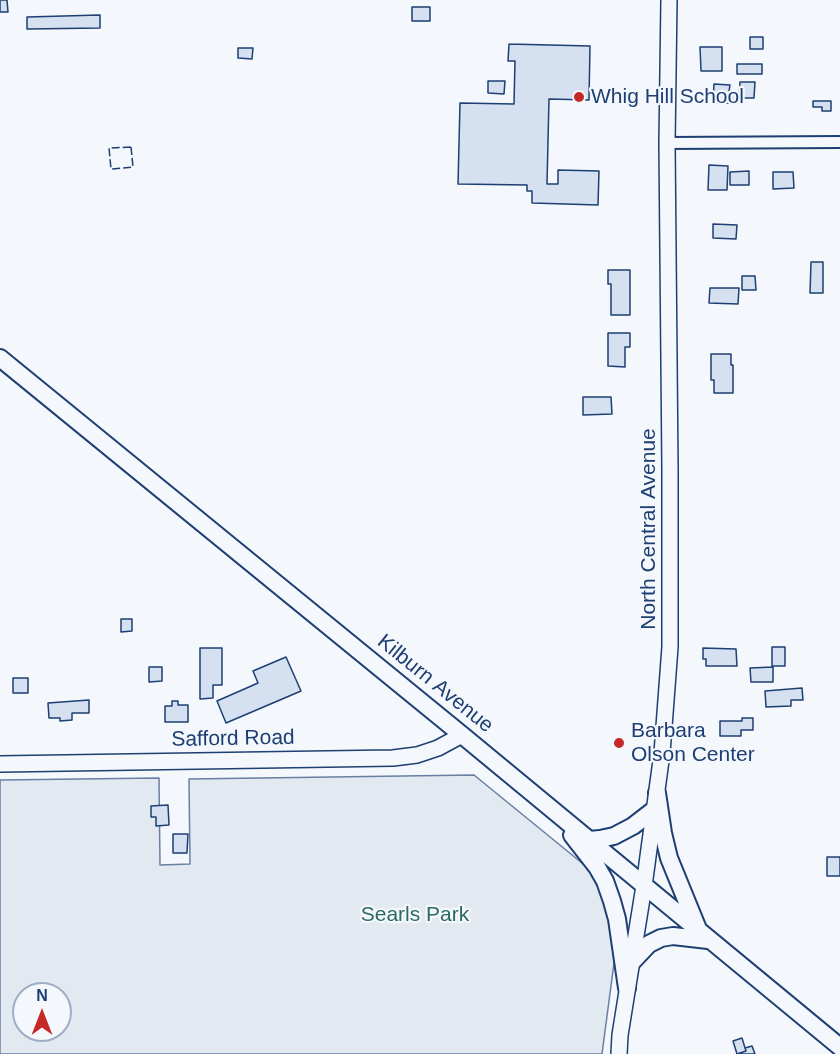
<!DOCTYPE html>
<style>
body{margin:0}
#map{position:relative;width:840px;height:1054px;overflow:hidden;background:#f4f7fb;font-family:Arial,sans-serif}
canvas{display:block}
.north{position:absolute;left:12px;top:982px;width:60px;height:60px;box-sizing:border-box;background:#f4f7fb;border:2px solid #9eadc5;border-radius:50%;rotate:0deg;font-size:16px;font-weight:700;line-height:24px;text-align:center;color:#1d3f73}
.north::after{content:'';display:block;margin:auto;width:21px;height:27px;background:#c62828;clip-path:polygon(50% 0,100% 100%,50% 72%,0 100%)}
</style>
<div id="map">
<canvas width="840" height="1054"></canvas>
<div class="north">N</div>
</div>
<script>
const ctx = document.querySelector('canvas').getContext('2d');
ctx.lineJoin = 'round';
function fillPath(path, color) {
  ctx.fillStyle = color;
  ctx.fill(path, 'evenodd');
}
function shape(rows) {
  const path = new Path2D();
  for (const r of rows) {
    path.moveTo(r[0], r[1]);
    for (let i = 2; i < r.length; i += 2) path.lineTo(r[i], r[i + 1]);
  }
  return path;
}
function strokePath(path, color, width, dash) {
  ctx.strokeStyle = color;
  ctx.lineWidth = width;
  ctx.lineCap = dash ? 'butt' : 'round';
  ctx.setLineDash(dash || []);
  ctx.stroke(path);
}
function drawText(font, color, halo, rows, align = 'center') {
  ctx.font = font + ' Arial,sans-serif';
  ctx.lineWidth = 4.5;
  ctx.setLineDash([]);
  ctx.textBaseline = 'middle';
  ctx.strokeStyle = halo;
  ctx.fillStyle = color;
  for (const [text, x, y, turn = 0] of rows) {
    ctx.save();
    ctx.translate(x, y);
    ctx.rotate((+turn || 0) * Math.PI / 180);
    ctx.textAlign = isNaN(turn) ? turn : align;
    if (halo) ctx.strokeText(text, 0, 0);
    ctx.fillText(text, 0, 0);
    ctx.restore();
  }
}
const green = shape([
 [474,775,593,872,612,904,616,948,602,1054,0,1054,0,780,159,778,160,865,190,864,189,779,474,775],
 [24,994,60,994,60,1030,24,1030,24,994]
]);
fillPath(green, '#e3e9f0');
strokePath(green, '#687fa3', 1.5);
const building = shape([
 [0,0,7,0,8,12,0,12,0,0],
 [412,7,430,7,430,21,412,21,412,7],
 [100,15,100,28,27,29,27,17,100,15],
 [750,37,763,37,763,49,750,49,750,37],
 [509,44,590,46,589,100,549,99,547,184,558,184,558,170,599,171,598,205,532,203,532,191,527,191,527,185,458,184,460,103,514,104,515,61,508,61,509,44],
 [700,47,722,47,722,71,701,71,700,47],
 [238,48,253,48,252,59,238,58,238,48],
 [737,64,762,64,762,74,737,74,737,64],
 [488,81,505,81,504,94,488,93,488,81],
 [740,82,755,82,754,98,739,98,740,82],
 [714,84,730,85,729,91,735,92,735,103,713,103,714,84],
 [813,101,831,101,831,111,822,111,822,107,813,107,813,101],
 [709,165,728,166,727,190,708,190,709,165],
 [749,171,749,185,730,185,730,172,749,171],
 [773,172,793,172,794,188,773,189,773,172],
 [713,224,737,225,736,239,713,238,713,224],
 [811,262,823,262,823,293,810,293,811,262],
 [608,270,630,270,630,315,611,315,611,284,608,284,608,270],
 [742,276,755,276,756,290,742,290,742,276],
 [710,288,739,288,738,304,709,303,710,288],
 [608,333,630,333,630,347,625,347,625,367,608,366,608,333],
 [711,354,731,354,731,365,733,365,733,393,714,393,714,380,711,380,711,354],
 [583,397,611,397,612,414,583,415,583,397],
 [121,619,132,619,132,631,121,632,121,619],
 [772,647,785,647,785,666,772,666,772,647],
 [200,648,222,648,222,685,213,685,213,698,200,699,200,648],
 [703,648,736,649,737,666,706,666,706,659,703,659,703,648],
 [286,657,301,691,226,723,217,701,258,683,253,671,286,657],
 [149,667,162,667,162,681,149,682,149,667],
 [773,667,773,682,751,682,750,668,773,667],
 [13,678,28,678,28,693,13,693,13,678],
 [802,688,803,700,791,700,791,706,766,707,765,691,802,688],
 [89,700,89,713,72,713,72,720,60,721,60,718,49,718,48,703,89,700],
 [172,701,178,701,178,705,188,705,188,722,165,722,165,706,172,706,172,701],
 [742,718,753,718,753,730,741,730,741,736,720,736,720,721,742,721,742,718],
 [168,805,169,825,156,826,156,817,151,817,151,806,168,805],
 [173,834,188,834,187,853,173,853,173,834],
 [827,857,840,857,840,876,827,876,827,857],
 [742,1038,746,1051,737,1054,733,1041,742,1038],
 [752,1046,755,1054,737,1054,746,1051,745,1048,752,1046]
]);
fillPath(building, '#d5e0f0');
strokePath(building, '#1d3f73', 1.5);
const street = shape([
 [667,143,840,142]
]);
const secondary = shape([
 [0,764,393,758,417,755,438,748,462,735],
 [619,1054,620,1035,644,886,662,753,670,647,670,470,667,143,669,0]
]);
const primary = shape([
 [0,358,462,735,840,1047],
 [657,793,663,833,669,858,698,929],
 [572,835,597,867,605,881,612,901,617,919,627,988],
 [589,840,600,839,614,836,633,826,655,809],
 [632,962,649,944,661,938,673,936,708,940]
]);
strokePath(street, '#1d3f73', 14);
strokePath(secondary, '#1d3f73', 18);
strokePath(primary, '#1d3f73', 20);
strokePath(street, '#f4f7fb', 10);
strokePath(secondary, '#f4f7fb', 15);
strokePath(primary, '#f4f7fb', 16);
strokePath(shape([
 [131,147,133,167,111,169,109,148,131,147]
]), '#1d3f73', 1.5, [8, 3]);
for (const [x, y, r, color] of [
 [579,97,6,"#c62828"],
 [619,743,6,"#c62828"]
]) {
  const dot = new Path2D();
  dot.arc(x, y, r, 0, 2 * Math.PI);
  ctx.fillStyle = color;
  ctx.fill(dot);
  strokePath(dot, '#f4f7fb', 2);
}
drawText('21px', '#1d3f73', '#f4f7fb', [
 ["Whig Hill School",591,97],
 ["Barbara",631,731],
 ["Olson Center",631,755]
], 'left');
drawText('21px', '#1d3f73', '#f4f7fb', [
 ["North Central Avenue",649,529,-90],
 ["Kilburn Avenue",435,684,39],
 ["Safford Road",233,739,-1]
]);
drawText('21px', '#2c6c60', '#f4f7fb', [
 ["Searls Park",415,915]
]);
</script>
